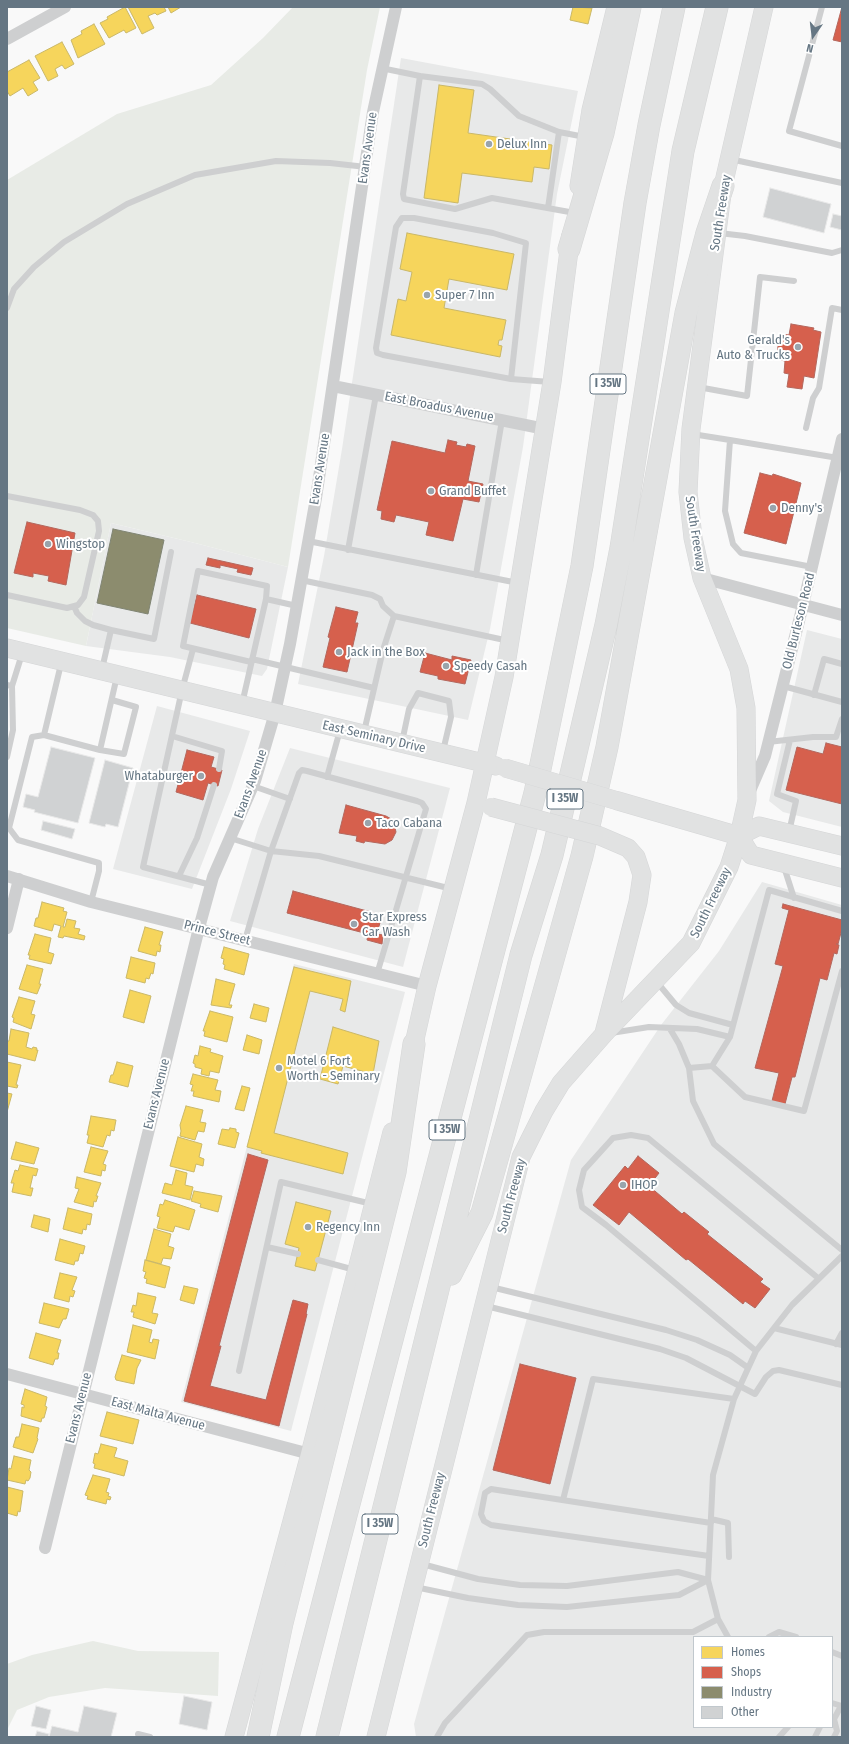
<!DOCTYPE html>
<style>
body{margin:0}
#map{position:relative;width:849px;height:1744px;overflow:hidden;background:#f9f9f9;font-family:"Fira Sans Condensed",sans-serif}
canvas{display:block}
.frame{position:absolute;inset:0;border:8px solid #657683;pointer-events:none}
.legend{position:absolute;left:693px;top:1636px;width:140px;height:92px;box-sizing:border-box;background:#fff;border:1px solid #c1c8cd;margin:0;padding:5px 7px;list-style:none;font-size:12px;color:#657683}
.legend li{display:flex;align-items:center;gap:8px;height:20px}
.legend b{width:20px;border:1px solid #c1c8cd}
.north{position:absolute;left:793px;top:16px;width:40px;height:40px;-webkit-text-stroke:3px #fff;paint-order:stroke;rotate:194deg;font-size:11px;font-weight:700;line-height:16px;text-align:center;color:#657683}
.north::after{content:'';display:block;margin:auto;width:14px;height:18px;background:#657683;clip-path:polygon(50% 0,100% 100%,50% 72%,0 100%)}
</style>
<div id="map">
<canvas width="849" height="1744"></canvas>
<div class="frame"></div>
<ul class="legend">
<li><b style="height:11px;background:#f6d55c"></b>Homes</li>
<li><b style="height:11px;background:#d6604d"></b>Shops</li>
<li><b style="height:11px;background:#8c8c6e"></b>Industry</li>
<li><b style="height:11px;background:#d0d2d3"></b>Other</li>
</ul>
<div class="north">N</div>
</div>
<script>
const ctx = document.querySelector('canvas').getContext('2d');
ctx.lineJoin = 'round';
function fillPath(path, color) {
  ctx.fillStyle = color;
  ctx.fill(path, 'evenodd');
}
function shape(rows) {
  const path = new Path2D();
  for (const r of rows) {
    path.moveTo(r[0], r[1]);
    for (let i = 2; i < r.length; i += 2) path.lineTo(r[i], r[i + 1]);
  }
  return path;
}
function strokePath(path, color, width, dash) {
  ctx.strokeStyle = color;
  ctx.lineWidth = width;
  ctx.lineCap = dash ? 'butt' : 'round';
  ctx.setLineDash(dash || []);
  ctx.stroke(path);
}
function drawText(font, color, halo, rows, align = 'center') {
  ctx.font = font + ' "Fira Sans Condensed",sans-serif';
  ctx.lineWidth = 4;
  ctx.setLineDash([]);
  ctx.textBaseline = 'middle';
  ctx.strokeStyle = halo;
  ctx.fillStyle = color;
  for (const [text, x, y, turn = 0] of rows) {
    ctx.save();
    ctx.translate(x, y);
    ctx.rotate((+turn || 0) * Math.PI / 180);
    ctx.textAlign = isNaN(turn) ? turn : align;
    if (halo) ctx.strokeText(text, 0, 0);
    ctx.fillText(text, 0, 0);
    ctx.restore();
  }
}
fillPath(shape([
 [401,58,578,91,557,194,523,447,490,629,468,720,298,684,324,556,342,449],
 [111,523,195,543,288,567,267,669,262,676,170,657,86,646],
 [807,630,842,639,842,827,783,812,769,801],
 [157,706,250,731,231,789,192,889,113,869],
 [290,748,450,788,403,967,230,921,258,829],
 [762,882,842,905,842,1737,416,1737,414,1724,571,1160,661,1025,719,951],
 [694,1637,832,1637,832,1727,694,1727],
 [294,964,405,992,291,1431,181,1402]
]), '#e8e9e9');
fillPath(shape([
 [293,7,380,7,367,70,288,567,195,543,111,523,86,646,7,628,7,180,117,114,211,85,263,38],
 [93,1641,138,1651,219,1652,218,1696,105,1688,49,1697,17,1710,7,1730,7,1664,32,1655]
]), '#e8ebe6');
const homes = shape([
 [125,7,136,28,126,33,124,30,109,38,100,23,108,19,107,17,125,7],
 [128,7,164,7,166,11,157,15,155,13,148,16,154,28,142,34,128,7],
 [168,7,181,7,171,13,168,7],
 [573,7,592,8,588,24,570,20,573,7],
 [94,24,105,44,78,58,71,40,82,34,81,31,94,24],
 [62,42,74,64,65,69,62,65,55,69,58,76,48,81,35,56,62,42],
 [29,60,40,78,33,82,38,90,28,96,23,88,10,96,7,91,7,72,29,60],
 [439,85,474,90,468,133,552,145,549,169,534,167,532,182,462,173,458,203,424,198,439,85],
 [407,233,514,254,507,290,449,279,444,308,506,320,502,340,499,340,498,345,502,346,500,357,391,335,398,299,406,301,412,272,400,269,407,233],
 [42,902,64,908,63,911,67,912,63,927,65,927,67,919,76,921,74,928,80,929,78,934,85,936,84,940,64,936,63,938,58,937,61,926,54,924,52,931,34,926,36,918,38,918,42,902],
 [145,927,163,932,159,945,161,945,160,952,157,951,156,956,138,951,145,927],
 [35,934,51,938,48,952,54,954,51,964,29,959,30,955,28,955,35,934],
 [224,947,249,954,244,975,224,969,225,965,223,964,224,959,221,958,224,947],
 [131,957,155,963,153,974,151,973,149,979,146,978,145,983,126,978,131,957],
 [27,965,43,969,39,984,41,984,37,994,19,989,27,965],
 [294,967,351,981,345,1012,340,1010,343,999,310,991,274,1133,348,1153,343,1174,261,1153,262,1151,247,1147,294,967],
 [216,979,235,984,229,1005,232,1005,231,1008,211,1005,216,979],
 [130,990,151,996,144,1023,123,1017,130,990],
 [19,997,35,1001,31,1014,35,1015,31,1029,13,1022,14,1018,12,1017,19,997],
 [254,1004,269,1008,266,1022,250,1018,254,1004],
 [210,1011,233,1017,227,1042,204,1036,205,1031,203,1031,210,1011],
 [333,1027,379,1041,373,1074,343,1066,338,1084,320,1079,333,1027],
 [11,1029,29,1033,26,1047,32,1049,33,1047,37,1048,36,1050,38,1050,35,1061,7,1054,7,1041,9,1041,11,1029],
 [247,1035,262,1040,259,1054,243,1050,247,1035],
 [200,1046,211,1049,210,1052,223,1056,219,1073,210,1071,209,1076,201,1074,202,1069,195,1067,195,1064,193,1063,195,1055,198,1056,200,1046],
 [7,1062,21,1065,16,1085,18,1085,17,1088,7,1086,7,1062],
 [117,1062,133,1066,128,1087,109,1082,111,1075,113,1075,117,1062],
 [193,1074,218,1080,215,1090,221,1091,219,1102,193,1096,194,1091,191,1091,193,1085,190,1084,193,1074],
 [242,1086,250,1088,244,1111,235,1109,242,1086],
 [7,1093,12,1094,7,1112,7,1093],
 [186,1106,203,1110,200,1122,206,1123,204,1132,198,1131,195,1140,180,1136,181,1131,180,1125,186,1106],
 [91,1116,116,1120,114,1131,111,1130,110,1136,107,1135,103,1147,87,1143,89,1135,87,1135,91,1116],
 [230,1128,236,1129,236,1132,239,1133,235,1148,218,1144,222,1129,229,1130,230,1128],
 [178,1137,202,1144,199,1157,204,1159,203,1166,196,1164,194,1172,170,1166,178,1137],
 [16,1142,39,1148,34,1164,11,1159,16,1142],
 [91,1147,108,1151,103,1164,106,1165,105,1171,102,1170,101,1176,84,1172,91,1147],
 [20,1165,38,1169,36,1176,33,1175,30,1188,33,1188,31,1196,12,1192,14,1183,11,1183,15,1170,18,1171,20,1165],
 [176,1170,187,1173,185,1185,193,1187,190,1200,162,1193,165,1183,172,1185,176,1170],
 [77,1177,101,1183,96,1196,98,1196,96,1202,94,1201,93,1207,74,1202,79,1189,75,1188,77,1177],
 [194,1191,222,1196,218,1212,200,1207,201,1204,191,1201,194,1191],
 [165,1200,195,1210,189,1230,175,1226,173,1232,157,1228,160,1217,157,1216,160,1204,163,1205,165,1200],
 [296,1202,331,1211,315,1271,295,1266,299,1248,285,1244,296,1202],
 [68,1208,92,1214,90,1225,87,1224,86,1230,83,1229,82,1234,63,1229,68,1208],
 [34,1215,50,1219,48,1232,31,1227,34,1215],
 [154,1229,171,1234,168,1246,174,1248,171,1259,163,1258,161,1264,146,1260,154,1229],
 [60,1239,85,1246,83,1254,80,1253,78,1261,75,1261,74,1265,55,1260,60,1239],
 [145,1260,170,1267,165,1288,146,1283,147,1279,144,1278,146,1272,143,1271,145,1260],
 [60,1273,77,1277,72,1290,75,1291,73,1297,70,1296,69,1302,54,1298,60,1273],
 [184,1286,198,1289,194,1304,180,1300,184,1286],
 [138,1293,156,1297,152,1313,158,1314,155,1324,133,1317,134,1312,131,1312,133,1305,136,1306,138,1293],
 [44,1303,69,1309,66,1319,63,1319,59,1328,39,1323,44,1303],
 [133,1325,152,1330,149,1342,152,1343,153,1339,159,1340,155,1359,127,1352,133,1325],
 [36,1333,61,1340,57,1353,59,1353,58,1359,55,1359,53,1365,29,1358,36,1333],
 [122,1355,141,1360,137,1368,134,1384,116,1380,115,1377,122,1355],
 [25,1389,47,1397,45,1406,47,1407,44,1418,42,1418,41,1422,21,1416,22,1407,24,1408,24,1405,21,1404,25,1389],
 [107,1412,139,1420,133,1444,100,1436,107,1412],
 [22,1424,39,1428,37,1438,38,1439,33,1453,13,1447,16,1437,19,1437,22,1424],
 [101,1444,117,1448,114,1457,128,1461,124,1476,94,1468,95,1464,93,1463,95,1453,98,1454,101,1444],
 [14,1456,31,1460,29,1470,31,1472,30,1478,28,1481,26,1480,25,1484,7,1480,9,1468,11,1469,14,1456],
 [93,1475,110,1479,106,1492,109,1493,108,1496,111,1497,110,1500,107,1499,106,1504,87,1499,88,1496,85,1495,93,1475],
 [7,1487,23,1491,20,1512,18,1511,17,1516,7,1513,7,1487]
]);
fillPath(homes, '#f6d55c');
strokePath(homes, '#cab868', 1);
const shops = shape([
 [842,7,842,42,833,40,842,7],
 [791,324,814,328,813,330,821,332,814,378,804,376,802,389,787,387,789,374,784,373,785,361,776,359,780,334,789,335,791,324],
 [448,440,457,442,456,445,466,447,467,444,475,446,468,481,483,484,479,502,463,499,453,541,426,535,429,522,396,515,394,522,381,519,382,511,377,510,392,441,445,453,448,440],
 [760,473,772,476,773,474,801,483,786,544,744,533,760,473],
 [27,522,75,533,66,585,48,581,49,576,33,573,33,577,14,573,27,522],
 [208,558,253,568,251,575,237,572,238,569,220,565,220,568,206,565,208,558],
 [197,595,256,609,249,638,190,623,197,595],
 [336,607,358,612,355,623,358,623,347,672,323,667,330,638,328,637,336,607],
 [425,653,452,660,452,656,471,660,465,684,438,679,438,676,420,672,425,653],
 [826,743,842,747,842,804,786,790,797,747,823,754,826,743],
 [187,750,214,757,211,767,222,770,218,786,208,783,203,800,176,792,187,750],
 [346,805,386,816,393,820,396,832,392,840,385,844,365,841,364,843,356,841,357,836,339,833,346,805],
 [293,891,382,915,377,934,383,935,382,944,367,940,368,934,287,913,293,891],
 [783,904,842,920,842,929,838,944,836,944,839,945,837,954,834,953,827,980,820,978,795,1077,792,1077,785,1104,772,1101,779,1073,755,1068,783,966,775,964,789,910,782,908,783,904],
 [248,1154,268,1160,219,1346,221,1346,210,1386,266,1400,293,1300,308,1304,306,1314,307,1314,279,1426,184,1401,248,1154],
 [638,1156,659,1173,649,1186,682,1214,684,1212,709,1232,707,1234,763,1279,760,1282,770,1289,755,1308,745,1301,743,1304,688,1259,686,1260,629,1212,619,1225,593,1205,625,1166,628,1169,638,1156],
 [520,1364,576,1378,550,1484,493,1470,520,1364]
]);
fillPath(shops, '#d6604d');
strokePath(shops, '#b4675d', 1);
const industry = shape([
 [113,529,164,540,148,614,97,603,113,529]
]);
fillPath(industry, '#8c8c6e');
strokePath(industry, '#808574', 1);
const building = shape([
 [770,188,831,204,824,233,763,217,770,188],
 [833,214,842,216,842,230,830,227,833,214],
 [51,747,95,758,78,823,34,812,35,810,23,807,26,794,38,797,51,747],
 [105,760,133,768,118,827,106,824,105,827,89,823,105,760],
 [43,821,75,829,72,839,41,830,43,821],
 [184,1696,212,1702,207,1730,179,1724,184,1696],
 [36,1706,51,1710,46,1729,31,1726,36,1706],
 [84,1706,117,1713,111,1737,49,1737,52,1726,78,1732,84,1706],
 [37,1731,49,1734,48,1737,35,1737,37,1731]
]);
fillPath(building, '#d0d2d3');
strokePath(building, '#e8e8e8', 1);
const secondary = shape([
 [579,186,591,110,616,7],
 [7,648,496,766],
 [618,801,739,836,759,826,842,846],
 [600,836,628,848,636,857,642,875,638,902,604,1033],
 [739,836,751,855,842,878],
 [411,1057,427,986,476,803,504,677,552,382,571,235],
 [234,1737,310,1454,392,1132],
 [376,1737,521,1157,544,1111,561,1083,604,1034,691,943,729,867,739,836,747,800,746,708,739,669,702,578,693,538,688,492,691,429,723,186,764,7]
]);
const highway = shape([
 [569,249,603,133,630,7],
 [451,1274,482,1213,582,856,607,747,686,313,707,233,723,186],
 [258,1737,282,1623,395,1172,414,1044],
 [288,1737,535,793,582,566,635,203,649,125,674,7],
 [327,1737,521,955,552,855,606,625,621,548,683,151,717,7]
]);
strokePath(secondary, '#d5d6d7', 19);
strokePath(highway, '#d5d6d6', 23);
strokePath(shape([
 [822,7,789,131,842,146],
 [381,68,420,76,403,194,404,199,455,209,492,198,575,213],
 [420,76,482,84,490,89,519,116,559,132,585,137],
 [730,159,842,183],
 [548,208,559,132],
 [719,233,745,236,832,253,842,250],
 [7,308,14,289,34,267,64,242,127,204,195,175,276,161,330,163,366,167],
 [511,379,526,243,493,233,414,218,402,218,396,227,376,348,377,353,383,355,511,379,550,382],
 [698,387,747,396,760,277,794,281],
 [806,428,813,398,819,388,832,308,842,310],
 [692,434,730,440],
 [7,496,80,510,93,515,98,521,99,531,84,597,78,605,67,608,7,595],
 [308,541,518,583],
 [348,550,376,395],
 [812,567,741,553,733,544,725,511,730,440,838,458],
 [476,575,502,420],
 [301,580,372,595,380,599,383,606,394,616,509,641],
 [74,606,77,613,85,621,93,625,111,630],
 [193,649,182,690,143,867,211,885],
 [252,659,374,688],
 [251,662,183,646,198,571,267,586,266,599],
 [61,664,44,735,32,737,9,828,18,840,99,863,99,871,91,902],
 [102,669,111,630,154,639,171,552],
 [7,685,12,686,22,654],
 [783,686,842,702],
 [814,695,824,659,842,664],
 [242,704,266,599,297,606],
 [364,732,383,650,394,616],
 [44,735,100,750,117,676],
 [172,736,222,751,219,769],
 [402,742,409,709,418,693,449,701,451,717,443,751],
 [768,742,813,737,836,737,842,719],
 [100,750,124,754,136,707,112,700],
 [7,757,13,730,12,686],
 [327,777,340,730],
 [253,786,290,799],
 [789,832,796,801,777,794,790,740],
 [230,838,271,851,319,856,452,889],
 [784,867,794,898],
 [179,876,197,838,214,785],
 [245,940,271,851,299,773,302,770,307,771,417,801,422,803,426,809,377,974],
 [656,981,676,1005,689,1013,733,1025],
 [670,1029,679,1044,689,1068,693,1101,714,1144,842,1250],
 [611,1033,649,1027,697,1029,730,1037],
 [712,1066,730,1037,769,890,842,911],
 [689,1068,712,1066,745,1097,804,1111,842,971],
 [267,1247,298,1254],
 [318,1260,355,1270],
 [491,1287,666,1330,697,1340,730,1355,747,1367],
 [486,1306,660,1349,686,1358,755,1394,766,1377,773,1371,779,1370,842,1385],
 [774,1328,842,1345],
 [836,1344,842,1333],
 [756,1351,606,1225,582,1207,579,1190,584,1170,613,1138,631,1135,648,1138,818,1278],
 [239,1371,281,1182,372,1204],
 [563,1500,593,1379,734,1399],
 [711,1519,728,1523,729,1557],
 [709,1556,491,1525,484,1521,481,1514,485,1493,491,1489,711,1523],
 [422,1564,478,1579,520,1585,567,1586,678,1572,708,1580],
 [415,1587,468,1598,518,1605,567,1607,679,1595,708,1580],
 [728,1637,718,1619,708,1580,713,1475,734,1399,756,1351,792,1305,842,1256],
 [769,1637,779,1632,796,1637],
 [832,1652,842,1656],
 [832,1703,842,1706],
 [138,1734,150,1737],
 [437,1737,445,1723,527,1635,544,1632,693,1632,718,1619],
 [779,1737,788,1727],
 [815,1737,820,1727],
 [834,1737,837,1731,834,1719,841,1706]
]), '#cecfd0', 6);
strokePath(shape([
 [7,39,65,7],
 [333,386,545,429],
 [702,578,842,615],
 [749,793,765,756,803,605,842,439],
 [7,876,91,902,427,986],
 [7,928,19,879],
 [7,1374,310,1454],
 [45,1548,199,928,213,877,255,781,275,713,290,644,316,498,373,112,396,7]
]), '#cecfd0', 12);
strokePath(secondary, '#e1e2e2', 18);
strokePath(highway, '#e1e2e2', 22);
const secondaryBridge = shape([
 [505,768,618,801],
 [491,807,600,836]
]);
strokePath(secondaryBridge, '#d5d6d7', 19, []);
strokePath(secondaryBridge, '#e1e2e2', 18);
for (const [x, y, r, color] of [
 [489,144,4,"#99a4ac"],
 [427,295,4,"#99a4ac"],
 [798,347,4,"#99a4ac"],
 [431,491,4,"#99a4ac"],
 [773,508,4,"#99a4ac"],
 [48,544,4,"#99a4ac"],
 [339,652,4,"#99a4ac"],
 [446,666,4,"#99a4ac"],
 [201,776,4,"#99a4ac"],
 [368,823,4,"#99a4ac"],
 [354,924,4,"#99a4ac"],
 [279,1068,4,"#99a4ac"],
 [623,1185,4,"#99a4ac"],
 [308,1227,4,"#99a4ac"]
]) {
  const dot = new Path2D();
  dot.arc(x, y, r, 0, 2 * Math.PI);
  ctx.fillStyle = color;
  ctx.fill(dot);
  strokePath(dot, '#fff', 1.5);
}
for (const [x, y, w] of [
 [608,384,36],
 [565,799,36],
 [447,1130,36],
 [380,1524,36]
]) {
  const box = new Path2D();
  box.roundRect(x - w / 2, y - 10, w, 20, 3);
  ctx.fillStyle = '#fff';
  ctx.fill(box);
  strokePath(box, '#657683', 1);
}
drawText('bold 12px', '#657683', null, [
 ["I 35W",608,384],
 ["I 35W",565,799],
 ["I 35W",447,1130],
 ["I 35W",380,1524]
]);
drawText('13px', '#657683', '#fff', [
 ["Delux Inn",497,144],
 ["Super 7 Inn",435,295],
 ["Gerald's",790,340,"right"],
 ["Auto & Trucks",790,355,"right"],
 ["Grand Buffet",439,491],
 ["Denny's",781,508],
 ["Wingstop",56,544],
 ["Jack in the Box",347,652],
 ["Speedy Casah",454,666],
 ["Whataburger",193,776,"right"],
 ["Taco Cabana",376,823],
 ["Star Express",362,917],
 ["Car Wash",362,932],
 ["Motel 6 Fort",287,1061],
 ["Worth - Seminary",287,1076],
 ["IHOP",631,1185],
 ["Regency Inn",316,1227]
], 'left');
drawText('13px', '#657683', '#fff', [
 ["Evans Avenue",368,148,-82],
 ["South Freeway",721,213,-81],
 ["East Broadus Avenue",439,407,11],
 ["Evans Avenue",320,469,-81],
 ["South Freeway",695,534,81],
 ["Old Burleson Road",799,621,-76],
 ["East Seminary Drive",374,737,13],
 ["Evans Avenue",251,784,-70],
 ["South Freeway",711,903,-64],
 ["Prince Street",217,933,14],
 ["Evans Avenue",157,1094,-76],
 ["South Freeway",512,1196,-75],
 ["Evans Avenue",79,1408,-76],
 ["East Malta Avenue",158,1414,15],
 ["South Freeway",432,1510,-76]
]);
</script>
